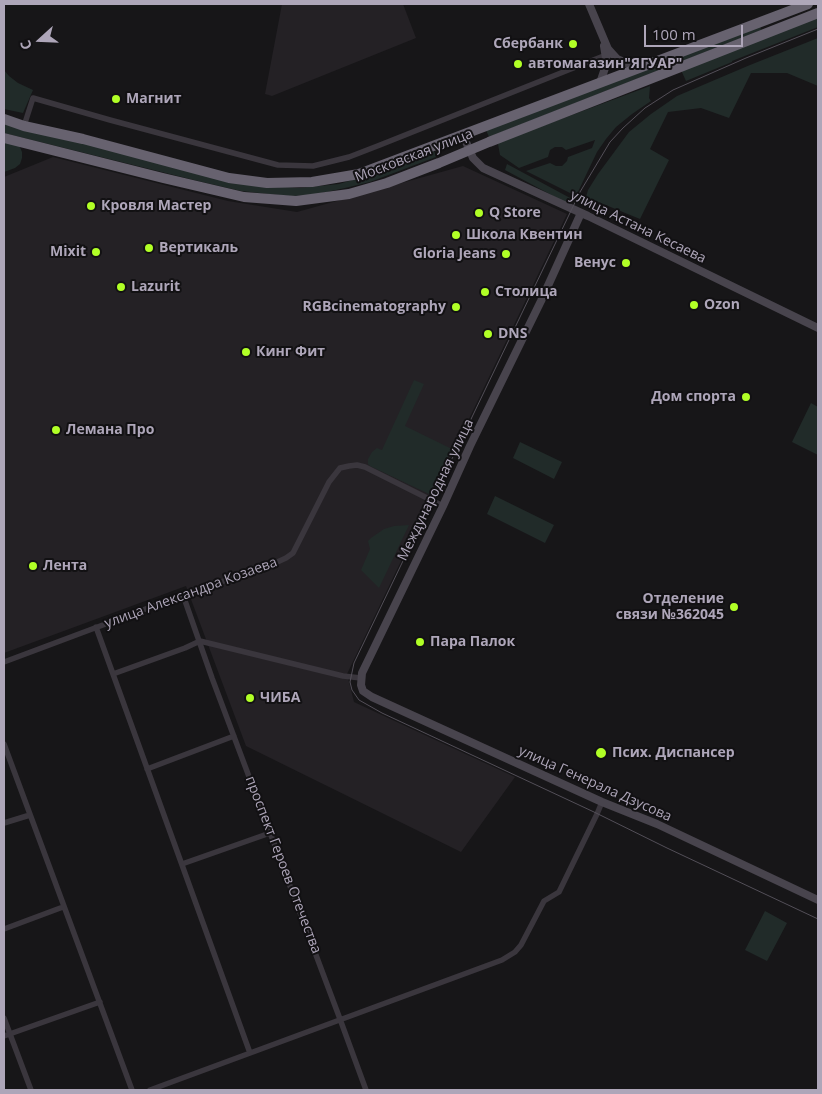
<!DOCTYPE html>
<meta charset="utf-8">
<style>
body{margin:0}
#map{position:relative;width:822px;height:1094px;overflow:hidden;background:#171618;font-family:"Open Sans",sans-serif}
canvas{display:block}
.frame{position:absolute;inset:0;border:5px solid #aea6b9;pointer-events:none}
.north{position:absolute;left:15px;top:15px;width:50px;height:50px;-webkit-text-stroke:4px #121113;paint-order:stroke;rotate:250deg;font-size:14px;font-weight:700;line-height:20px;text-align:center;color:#aea6b9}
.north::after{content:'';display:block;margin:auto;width:18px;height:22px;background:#aea6b9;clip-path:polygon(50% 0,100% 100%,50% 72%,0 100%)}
.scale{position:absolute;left:644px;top:25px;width:99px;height:22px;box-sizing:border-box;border:2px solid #aea6b9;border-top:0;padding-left:6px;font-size:15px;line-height:18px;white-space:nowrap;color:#aea6b9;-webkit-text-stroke:4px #121113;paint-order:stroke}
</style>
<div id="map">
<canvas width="822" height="1094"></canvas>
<div class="frame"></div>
<div class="north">С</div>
<div class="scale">100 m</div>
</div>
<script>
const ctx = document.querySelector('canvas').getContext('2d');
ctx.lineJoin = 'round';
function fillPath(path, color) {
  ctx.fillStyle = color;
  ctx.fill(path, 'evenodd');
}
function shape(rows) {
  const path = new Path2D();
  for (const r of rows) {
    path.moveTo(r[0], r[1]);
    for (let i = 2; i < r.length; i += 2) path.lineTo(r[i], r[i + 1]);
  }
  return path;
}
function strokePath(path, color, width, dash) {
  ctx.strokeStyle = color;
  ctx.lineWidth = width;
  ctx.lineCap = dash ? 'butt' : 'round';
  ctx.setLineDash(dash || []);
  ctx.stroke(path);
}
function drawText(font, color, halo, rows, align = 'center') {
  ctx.font = font + ' "Open Sans",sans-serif';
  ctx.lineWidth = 4;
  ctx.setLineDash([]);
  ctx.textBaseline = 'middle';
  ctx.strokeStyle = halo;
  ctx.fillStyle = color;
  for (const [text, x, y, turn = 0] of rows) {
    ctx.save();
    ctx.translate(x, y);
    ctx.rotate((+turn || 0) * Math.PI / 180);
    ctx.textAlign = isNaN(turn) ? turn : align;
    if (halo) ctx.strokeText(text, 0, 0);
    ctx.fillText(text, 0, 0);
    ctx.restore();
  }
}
fillPath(shape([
 [282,4,403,4,416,38,272,96,265,94],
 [53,157,228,201,297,212,463,166,567,214,347,674,354,702,515,777,461,852,246,746,186,586,4,653,4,177]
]), '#242125');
fillPath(shape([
 [818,16,818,27,732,61,732,62,686,81,681,70],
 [760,25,761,30,489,137,486,130],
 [818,38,818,86,787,73,751,73,729,118,701,108,668,112,650,149,669,160,640,219,586,197,588,190,598,174,629,132,651,114,677,96,750,65],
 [4,70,9,76,18,83,33,90,23,113,4,109],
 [650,86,649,98,651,101,632,114,616,127,606,139,597,152,576,196,526,171,550,163,556,166,562,166,567,161,568,157,592,148,595,140,566,150,562,147,555,147,550,150,548,157,519,168,500,155,498,144,499,142],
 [4,122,259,185,299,188,339,184,369,175,434,151,436,157,370,182,345,188,313,195,291,196,269,194,241,191,198,181,4,133],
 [4,141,19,145,22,152,22,158,20,164,15,168,4,172],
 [507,164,572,199,570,205,505,170],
 [414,380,424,384,405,426,452,449,429,494,370,466,368,464,368,459,372,452,377,448,382,450],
 [811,403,818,407,818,455,792,442],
 [520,442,562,462,554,479,513,458],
 [495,496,554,525,545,543,487,514],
 [409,525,379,588,361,570,370,549,368,541,371,538,384,529,394,526],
 [765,911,787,923,767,961,745,950]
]), '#212b29');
strokePath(shape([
 [24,126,33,98,110,120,278,165,313,166,349,157,380,145,606,55],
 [183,595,212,678,340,1019,366,1090],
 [96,627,250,1053],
 [4,662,183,595,273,564,286,558,293,553,329,482,340,468,349,466,357,465,365,467,443,506],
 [113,674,185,648,200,641,343,676,361,678],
 [4,744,132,1090],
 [147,769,234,736],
 [4,823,30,815],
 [182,864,270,833],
 [4,929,63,907],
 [4,1018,31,1090],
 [4,1036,100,1002],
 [150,1090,502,960,515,952,521,945,544,901,559,892,597,814,602,802]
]), '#3a363d', 5.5);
strokePath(shape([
 [589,4,608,49,617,59,637,68],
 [600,83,605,68,606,58,604,46],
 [463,135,473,158,483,168,588,216,818,328],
 [581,213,541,301,470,446,443,506,362,673,361,685,363,691,372,697,602,802,657,824,818,900]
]), '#48444d', 8);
strokePath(shape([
 [4,119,24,126,83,139,229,178,267,183,312,182,359,174,396,160,808,4],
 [4,138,163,178,244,197,296,201,349,194,387,183,439,163,489,142,818,13]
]), '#67626f', 10);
strokePath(shape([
 [818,29,746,58,673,90,645,108,623,128,610,142,580,192,354,663,350,682,352,690,359,700,382,713,594,812,667,848,818,919]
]), '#534f58', 1);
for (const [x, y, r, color] of [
 [573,44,5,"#b1ff26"],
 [518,64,5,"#b1ff26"],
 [116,99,5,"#b1ff26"],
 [91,206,5,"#b1ff26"],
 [479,213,5,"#b1ff26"],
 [456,235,5,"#b1ff26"],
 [149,248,5,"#b1ff26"],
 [96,252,5,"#b1ff26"],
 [506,254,5,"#b1ff26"],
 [626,263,5,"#b1ff26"],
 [121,287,5,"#b1ff26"],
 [485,292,5,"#b1ff26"],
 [694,305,5,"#b1ff26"],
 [456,307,5,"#b1ff26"],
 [488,334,5,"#b1ff26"],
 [246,352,5,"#b1ff26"],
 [746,397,5,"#b1ff26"],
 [56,430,5,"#b1ff26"],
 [33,566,5,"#b1ff26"],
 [734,607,5,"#b1ff26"],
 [420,642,5,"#b1ff26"],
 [250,698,5,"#b1ff26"],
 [601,753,6,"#b1ff26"]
]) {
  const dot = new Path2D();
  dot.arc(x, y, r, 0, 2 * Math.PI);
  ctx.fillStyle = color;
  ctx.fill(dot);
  strokePath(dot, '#121113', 2);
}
drawText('bold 14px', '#aea6b9', '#121113', [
 ["Сбербанк",563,44,"right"],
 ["автомагазин\"ЯГУАР\"",528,64],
 ["Магнит",126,99],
 ["Кровля Мастер",101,206],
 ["Q Store",489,213],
 ["Школа Квентин",466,235],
 ["Вертикаль",159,248],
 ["Mixit",86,252,"right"],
 ["Gloria Jeans",496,254,"right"],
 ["Венус",616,263,"right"],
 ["Lazurit",131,287],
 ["Столица",495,292],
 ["Ozon",704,305],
 ["RGBcinematography",446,307,"right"],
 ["DNS",498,334],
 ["Кинг Фит",256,352],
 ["Дом спорта",736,397,"right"],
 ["Лемана Про",66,430],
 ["Лента",43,566],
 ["Отделение",724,599,"right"],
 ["связи №362045",724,615,"right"],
 ["Пара Палок",430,642],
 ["ЧИБА",260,698],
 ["Псих. Диспансер",612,753]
], 'left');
drawText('14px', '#aea6b9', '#121113', [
 ["Московская улица",414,156,-21],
 ["улица Астана Кесаева",638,227,26],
 ["Международная улица",436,490,-64],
 ["улица Александра Козаева",191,593,-20],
 ["улица Генерала Дзусова",595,784,24],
 ["проспект Героев Отечества",283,865,69]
]);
</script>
